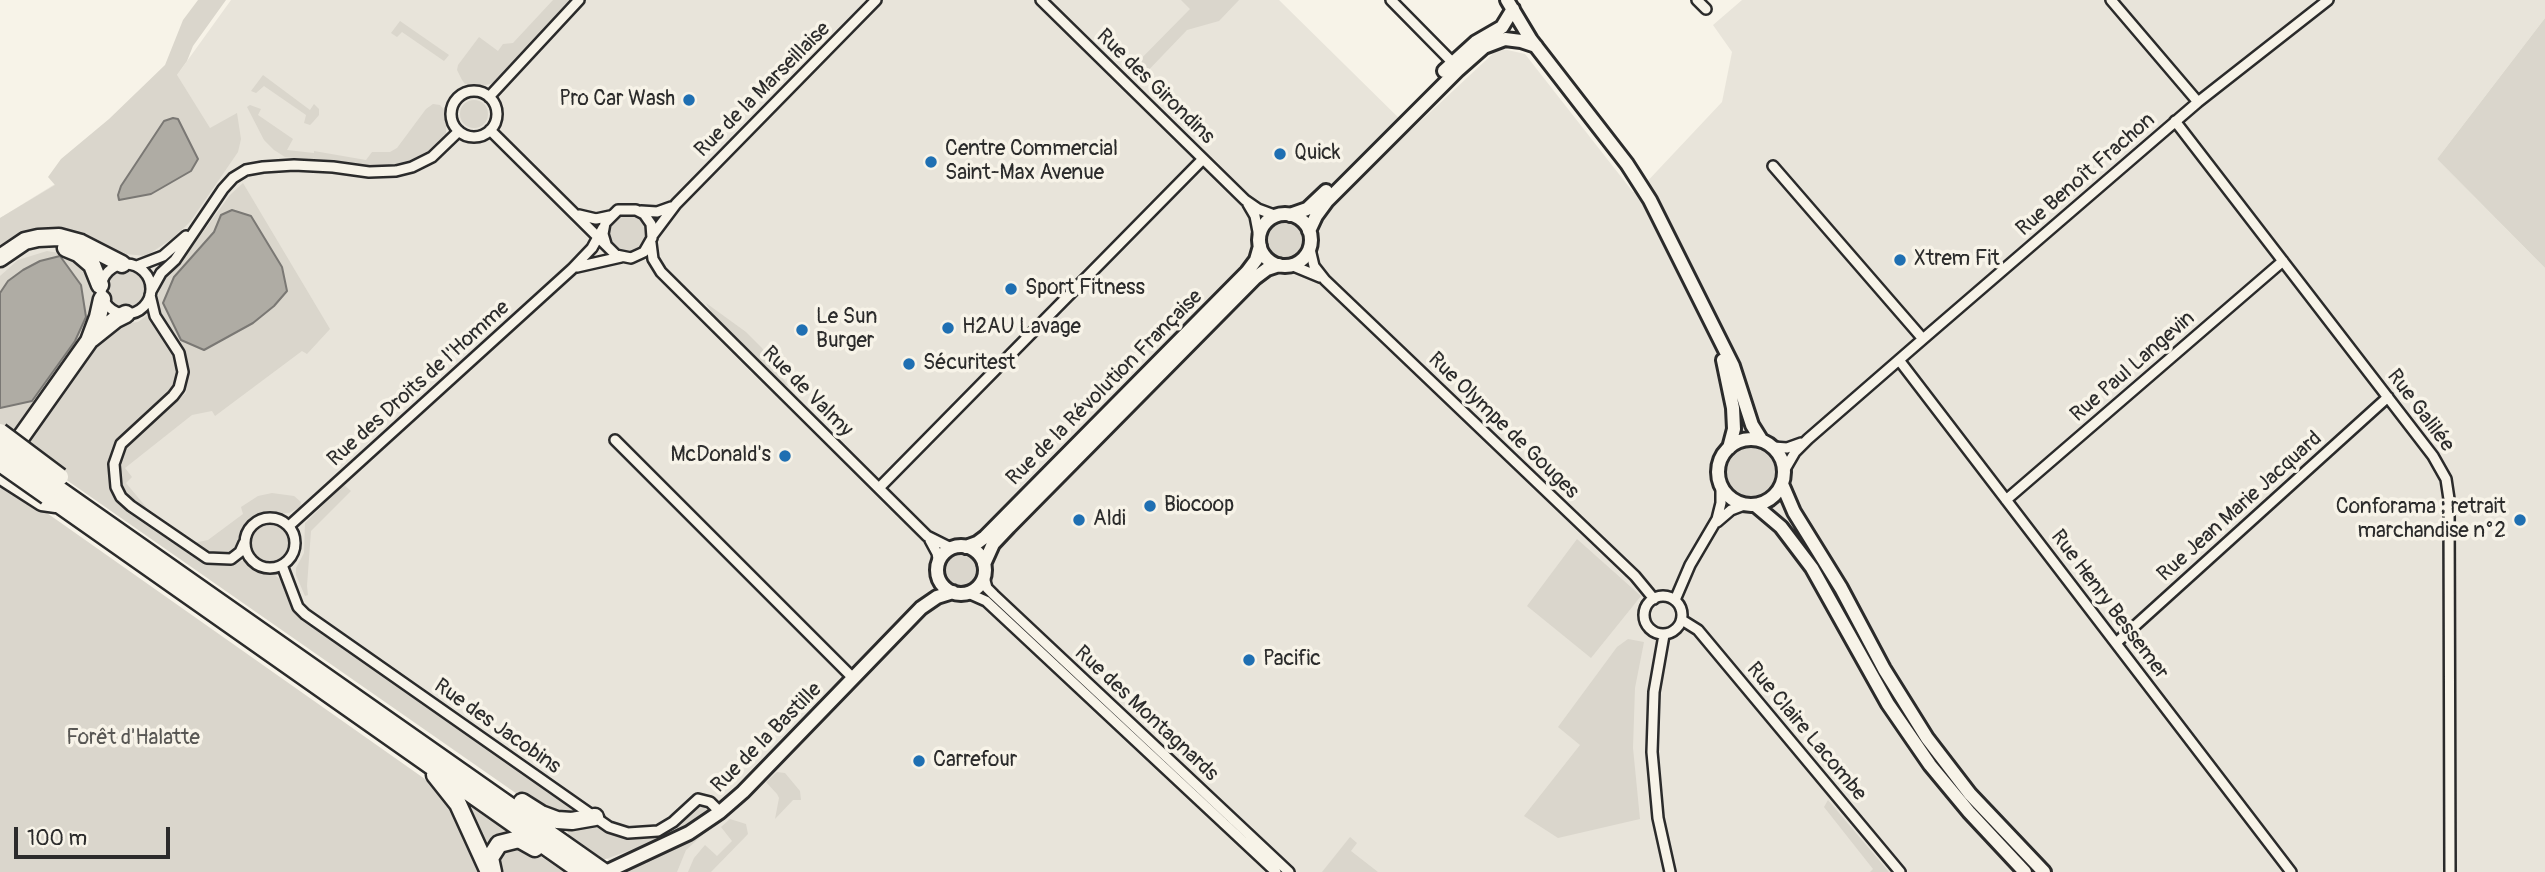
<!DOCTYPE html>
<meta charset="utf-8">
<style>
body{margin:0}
#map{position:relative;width:2545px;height:872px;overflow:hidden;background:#f7f3e8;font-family:Pangolin,sans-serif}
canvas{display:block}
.scale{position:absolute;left:14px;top:827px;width:156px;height:32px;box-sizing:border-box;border:4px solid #2b2b2b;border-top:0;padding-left:9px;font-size:21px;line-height:24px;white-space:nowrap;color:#2b2b2b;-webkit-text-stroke:5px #f7f3e8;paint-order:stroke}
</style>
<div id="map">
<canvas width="2545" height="872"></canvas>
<div class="scale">100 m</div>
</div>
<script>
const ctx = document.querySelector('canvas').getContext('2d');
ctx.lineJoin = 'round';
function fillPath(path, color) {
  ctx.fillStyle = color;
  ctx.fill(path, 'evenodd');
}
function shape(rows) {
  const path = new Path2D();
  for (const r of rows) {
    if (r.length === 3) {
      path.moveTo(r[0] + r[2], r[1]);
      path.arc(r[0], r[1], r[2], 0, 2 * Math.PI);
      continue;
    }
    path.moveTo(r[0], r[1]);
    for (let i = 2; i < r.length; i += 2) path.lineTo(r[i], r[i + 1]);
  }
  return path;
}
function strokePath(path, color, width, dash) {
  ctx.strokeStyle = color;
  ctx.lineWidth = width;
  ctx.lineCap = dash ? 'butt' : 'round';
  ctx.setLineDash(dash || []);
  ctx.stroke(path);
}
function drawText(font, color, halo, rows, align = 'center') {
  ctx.font = font + ' Pangolin,sans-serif';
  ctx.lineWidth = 7;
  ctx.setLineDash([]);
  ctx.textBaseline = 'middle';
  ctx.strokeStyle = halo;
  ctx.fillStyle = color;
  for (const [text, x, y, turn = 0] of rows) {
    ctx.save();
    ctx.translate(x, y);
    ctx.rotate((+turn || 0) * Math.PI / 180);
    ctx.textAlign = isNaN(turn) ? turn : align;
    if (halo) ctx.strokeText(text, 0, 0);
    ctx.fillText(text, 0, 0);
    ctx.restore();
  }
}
fillPath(shape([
 [231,0,1279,0,1411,130,1499,48,1525,54,1633,192,1642,187,1722,102,1732,52,1713,25,1742,0,2545,0,2545,18,2437,159,2545,268,2545,872,625,872,347,668,0,428,0,218,55,184,177,75]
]), '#e8e4da');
fillPath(shape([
 [198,0,226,0,193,46,187,61,177,75,210,128,237,113,241,139,238,152,190,222,173,238,146,256,115,253,71,235,0,254,0,218,55,185,48,177,61,159,109,119,165,65,183,20],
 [553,0,571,0,493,83,482,86,465,84,462,80,457,70,458,65,479,37,498,51,503,44,513,43],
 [1181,0,1239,0,1219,21,1187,30,1139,80,1129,71,1190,9],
 [2545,18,2545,268,2437,159],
 [400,21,449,55,444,61,402,32,397,37,391,33],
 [263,75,310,110,314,104,319,109,319,115,313,122,310,125,304,123,306,115,264,86,256,93,251,91],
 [474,114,14],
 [433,104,440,105,446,112,446,137,422,157,384,167,285,157,274,150,264,140,247,107,250,105,261,109,258,115,293,139,287,150,314,153,314,151,366,160,372,152,390,152,397,148,426,109],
 [243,183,330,329,307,354,302,351,215,416,212,411,192,415,125,468,132,477,126,483,151,513,124,495,120,485,118,472,120,456,130,440,186,393,189,367,183,352,156,304,162,281,181,262,230,195],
 [628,233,19],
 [1285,240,18],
 [47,251,71,255,94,279,96,310,89,326,11,435,0,427,0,408,32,401,8,281,0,293,0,276,18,260],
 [126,290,19],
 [706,303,746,332,762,348,788,386,782,384,715,318],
 [149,314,174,351,178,375,168,395,123,434,114,451,110,478,114,492,204,561,215,564,229,564,245,560,255,569,270,571,282,581,294,609,581,814,579,817,540,810,68,481,24,444,106,332,115,325,138,322],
 [1751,473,26],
 [0,480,442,791,484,872,0,872],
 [344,485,351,491,311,531,307,586,308,595,305,596,296,575,296,568,304,553,305,523],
 [272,493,294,496,301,502,300,507,289,513,256,515,250,520,235,552,229,555,210,555,193,543,208,540,243,514,241,507,258,496],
 [270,543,19],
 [1577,539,1641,596,1591,658,1527,606],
 [961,570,16],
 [1628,639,1644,642,1635,688,1633,748,1640,819,1558,838,1524,816,1580,745,1558,727,1617,647],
 [777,772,785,773,800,791,801,800,793,800,775,819,779,798,777,794,766,782],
 [456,797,512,834,486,853],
 [1828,800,1889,872,1870,872,1873,869,1824,807],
 [700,803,706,804,709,810,707,815,691,828,603,860,569,836,567,830,571,826,592,821,616,836,629,839,646,838,679,823],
 [730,819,746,824,748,834,711,872,688,872,694,858,705,845,717,856,732,841,721,827],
 [709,829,686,850,677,872,625,872,619,868],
 [1350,837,1357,843,1351,851,1378,872,1322,872],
 [524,845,564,872,498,872,498,849]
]), '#dad6cc');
const water = shape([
 [173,118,178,119,198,159,191,171,151,194,119,200,118,195,121,186,164,121,173,118],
 [232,210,251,216,282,267,287,291,274,306,253,323,204,350,181,340,163,303,174,277,214,232,221,215,232,210],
 [60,256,81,285,86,317,75,341,32,401,0,408,0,293,8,281,23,270,40,261,60,256]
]);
fillPath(water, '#afaca4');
strokePath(water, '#7a7874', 2);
const minor = shape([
 [1041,0,1245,200,1258,209,1277,216],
 [1391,0,1455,65],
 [1697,0,1706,9],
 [2111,0,2198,102],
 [474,114,23],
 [489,97,579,0],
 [2175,121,2433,456,2446,479,2449,499,2450,872],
 [490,130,616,255,631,258,644,252,652,238,651,224,644,214,636,210,618,210,605,223,603,234,606,244],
 [1773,166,1923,339],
 [1248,204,1255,216,1259,237],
 [641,211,657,212,671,207],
 [579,215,596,219,610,216],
 [652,236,676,204,876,0],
 [651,243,653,259,661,272,927,536,951,548],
 [1310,249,1314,266,1325,280,1635,576,1654,599],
 [126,289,25],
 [1291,265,1320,277],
 [137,266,163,256,186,236],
 [577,267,621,257],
 [151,291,161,273,175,260,223,189,233,178,246,170,263,167,294,165,333,167,369,172,396,171,412,167,432,157,459,131],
 [150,295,155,316,179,353,183,372,179,388,173,396,121,444,114,464,116,487,121,497,131,506,207,558,231,559,240,552,244,543],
 [1899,360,2291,872],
 [615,440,853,678],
 [1773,447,1787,448,1801,443],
 [1784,471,1795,452,1808,439,1923,339,2198,102,2328,0],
 [879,488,1203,159],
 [2006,500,2283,261],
 [270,543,25],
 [1717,522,1731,510,1744,505],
 [289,526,572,269,592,248,603,228],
 [930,540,937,553,939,563],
 [282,565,298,607,305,614,609,827,628,833,658,831,673,822,698,799,710,802,720,812],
 [984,577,987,588,994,595,1289,872],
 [968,593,986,601,1276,872],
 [1663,615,19],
 [1675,600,1690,565,1717,519,1721,503,1721,486],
 [1682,620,1698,630,1900,872],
 [1664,635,1654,692,1652,752,1658,818,1670,872],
 [2116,643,2388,397]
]);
const tertiary = shape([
 [1507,0,1531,40,1627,164,1650,200,1733,366,1752,425,1762,441],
 [1444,71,1476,42,1502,27,1513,9],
 [1285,240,26],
 [1290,215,1307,209,1326,191],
 [1309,231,1316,216,1327,201,1458,70,1484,47,1505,39,1521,41,1536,46],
 [1723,360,1733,408,1734,429,1729,448],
 [1751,472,33],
 [1782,484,1794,512,1841,588,1884,669,1927,738,1970,794,2044,872],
 [1755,505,1781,527,1812,568,1888,704,1930,765,1969,812,2025,872],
 [961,570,24],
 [966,547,977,543,985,537,1247,272,1256,260,1260,246],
 [984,564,993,544,1009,527,1255,278,1267,269,1279,265],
 [606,872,689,833,720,812,743,792,921,608,937,597,953,592]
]);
const trunk = shape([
 [66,248,78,253,92,265,100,285],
 [0,258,25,241,38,238,59,237,81,243,122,264],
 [91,339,116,319,126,314],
 [9,454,89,341,98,317,102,299],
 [0,475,42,502,56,504],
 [54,486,604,872],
 [47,496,582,872],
 [435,775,458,804,489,872],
 [522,802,541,814,557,820,572,821,595,817],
 [493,872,490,858,499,844,519,839,535,848]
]);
strokePath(minor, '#2b2b2b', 14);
strokePath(tertiary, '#2b2b2b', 18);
strokePath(trunk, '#2b2b2b', 21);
strokePath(minor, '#f7f3e8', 9);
strokePath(tertiary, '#f7f3e8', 12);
strokePath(trunk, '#f7f3e8', 16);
const trunkBridge = shape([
 [0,432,60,477],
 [0,448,54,486],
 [0,463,47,496]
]);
strokePath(trunkBridge, '#2b2b2b', 21, []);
strokePath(trunkBridge, '#f7f3e8', 16);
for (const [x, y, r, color] of [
 [689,100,7,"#1f6fb2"],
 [1280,154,7,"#1f6fb2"],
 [931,162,7,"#1f6fb2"],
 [1900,260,7,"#1f6fb2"],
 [1011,289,7,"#1f6fb2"],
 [948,328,7,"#1f6fb2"],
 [802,330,7,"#1f6fb2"],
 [909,364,7,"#1f6fb2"],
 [785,456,7,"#1f6fb2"],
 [1150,506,7,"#1f6fb2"],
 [1079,520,7,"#1f6fb2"],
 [2520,520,7,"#1f6fb2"],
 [1249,660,7,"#1f6fb2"],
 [919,761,7,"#1f6fb2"]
]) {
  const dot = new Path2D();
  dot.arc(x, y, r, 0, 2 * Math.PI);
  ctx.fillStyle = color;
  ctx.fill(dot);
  strokePath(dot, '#f7f3e8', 2.5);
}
drawText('21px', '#2b2b2b', '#f7f3e8', [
 ["Rue des Girondins",1155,87,44],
 ["Rue de la Marseillaise",763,90,-45],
 ["Rue Benoît Frachon",2086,175,-41],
 ["Rue Paul Langevin",2133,367,-41],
 ["Rue des Droits de l'Homme",419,384,-42],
 ["Rue de la Révolution Française",1105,388,-45],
 ["Rue de Valmy",807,392,45],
 ["Rue Galilée",2420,411,53],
 ["Rue Olympe de Gouges",1503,426,44],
 ["Rue Jean Marie Jacquard",2240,507,-42],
 ["Rue Henry Bessemer",2109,605,53],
 ["Rue des Montagnards",1146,714,43],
 ["Rue des Jacobins",497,727,35],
 ["Rue Claire Lacombe",1806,732,50],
 ["Rue de la Bastille",767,738,-45]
]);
drawText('21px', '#2b2b2b', '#f7f3e8', [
 ["Pro Car Wash",675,100,"right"],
 ["Centre Commercial",945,150],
 ["Saint-Max Avenue",945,174],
 ["Quick",1294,154],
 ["Xtrem Fit",1914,260],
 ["Sport Fitness",1025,289],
 ["Le Sun",816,318],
 ["Burger",816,342],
 ["H2AU Lavage",962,328],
 ["Sécuritest",923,364],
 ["McDonald's",771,456,"right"],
 ["Biocoop",1164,506],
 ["Conforama : retrait",2506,508,"right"],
 ["marchandise n°2",2506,532,"right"],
 ["Aldi",1093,520],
 ["Pacific",1263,660],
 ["Carrefour",933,761]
], 'left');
drawText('21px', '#575653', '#f7f3e8', [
 ["Forêt d'Halatte",133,739]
]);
</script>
